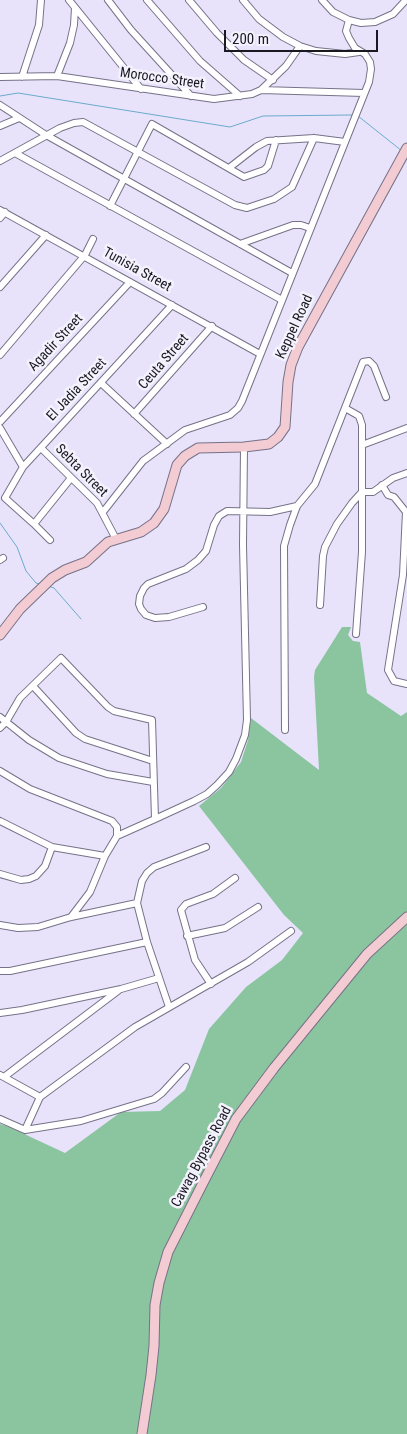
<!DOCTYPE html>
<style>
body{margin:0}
#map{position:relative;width:407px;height:1434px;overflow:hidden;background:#e8e3fb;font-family:"Roboto Condensed",sans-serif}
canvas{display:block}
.scale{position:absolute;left:224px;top:30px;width:154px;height:22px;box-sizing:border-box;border:2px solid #1a1821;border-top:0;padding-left:6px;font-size:15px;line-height:18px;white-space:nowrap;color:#1a1821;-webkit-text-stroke:4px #f4f2fc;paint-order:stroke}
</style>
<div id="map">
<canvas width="407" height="1434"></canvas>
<div class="scale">200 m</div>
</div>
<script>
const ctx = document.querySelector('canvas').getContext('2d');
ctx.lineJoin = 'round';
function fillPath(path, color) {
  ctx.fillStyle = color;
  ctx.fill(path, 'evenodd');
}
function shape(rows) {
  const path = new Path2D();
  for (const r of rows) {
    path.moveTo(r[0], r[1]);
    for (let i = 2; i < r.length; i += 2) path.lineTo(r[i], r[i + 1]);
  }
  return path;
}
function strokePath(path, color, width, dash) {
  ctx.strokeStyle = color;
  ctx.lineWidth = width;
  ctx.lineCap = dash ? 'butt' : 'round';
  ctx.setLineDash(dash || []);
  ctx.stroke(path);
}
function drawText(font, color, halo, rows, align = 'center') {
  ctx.font = font + ' "Roboto Condensed",sans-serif';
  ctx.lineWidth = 5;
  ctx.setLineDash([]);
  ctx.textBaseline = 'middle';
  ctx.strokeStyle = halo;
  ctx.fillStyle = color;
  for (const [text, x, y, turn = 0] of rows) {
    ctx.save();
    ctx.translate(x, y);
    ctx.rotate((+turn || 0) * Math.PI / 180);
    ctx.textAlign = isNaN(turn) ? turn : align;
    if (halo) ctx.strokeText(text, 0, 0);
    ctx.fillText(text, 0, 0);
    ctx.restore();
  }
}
fillPath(shape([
 [342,627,351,627,348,635,353,641,360,642,367,693,401,716,407,712,407,1434,0,1434,0,1124,7,1126,65,1153,121,1112,160,1111,185,1090,209,1029,246,987,282,960,303,933,284,915,199,806,221,788,241,762,248,740,251,718,319,770,314,677,315,670]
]), '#8ac59f');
strokePath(shape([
 [0,96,18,93,230,127,263,116,352,115],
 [358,116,402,151],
 [0,523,17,547,26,571,36,583,40,584],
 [48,586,54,588,81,619]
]), '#6baacc', 1);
const street = shape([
 [69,0,141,89],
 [108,0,131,30,191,96],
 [147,0,200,61,240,96],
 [189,0,217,33,244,60,273,80],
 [243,0,259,19,283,37,300,46,316,51,345,54,359,52],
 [322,0,333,12,349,20,361,23,375,22,393,14,406,0],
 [57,76,70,43,74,25,75,8],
 [0,77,57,76,214,99,252,94,261,90,286,66,300,46],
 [22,77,39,25,41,0],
 [261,90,364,93],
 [0,105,46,135,292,273],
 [0,126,19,118],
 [15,153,282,300],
 [0,161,60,128,74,123,83,122,235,205,247,208,274,199,292,187,314,138],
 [229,168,256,147,267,141,314,138,345,142],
 [110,206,152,124,244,177,264,170,268,166,276,140],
 [0,210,260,354],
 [0,218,5,212],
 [240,244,293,225,301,225,310,228],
 [0,287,46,235],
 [0,355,85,255,93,239],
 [101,383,167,444],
 [345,408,359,416,362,425,362,552,356,634],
 [134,414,212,326],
 [0,422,130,282],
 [0,428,23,467],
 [362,445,407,428],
 [41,448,97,503,116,539],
 [71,478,34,524,5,498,23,467,172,305],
 [382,485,388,495,394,497,406,512,403,575,388,670,394,681,407,684],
 [103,512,143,461,185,430,230,415,238,408,242,401,369,82,371,69,370,62,365,54,355,48,349,38,346,31,349,20],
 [34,524,50,540],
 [0,560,3,558],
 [320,605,323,556,325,547,337,524,352,503,362,492,373,492,393,478,407,473],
 [203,607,169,617,155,618,146,615,141,609,139,604,140,596,144,588,148,584,186,569,198,560,206,551,214,525,219,516,227,511,270,512,297,506],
 [33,686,76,733,85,739,153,761],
 [0,717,29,740,59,758,107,774,153,782],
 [0,728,6,722,20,698,61,658,108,707,114,711,152,720,155,819,117,836,105,856],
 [285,730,284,546,290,525,297,506,315,484,363,362,369,361,374,366,386,397],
 [0,771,30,789,112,821,117,827,117,836],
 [155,819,194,801,207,794,217,785,229,772,236,759,245,735,247,720,243,545,244,447],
 [0,821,52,847,105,856,90,892,71,917],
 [0,874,21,880,29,879,36,876,45,866,52,847],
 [0,925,18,928,38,927,71,917,137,903],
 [187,936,225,928,258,907],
 [0,971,10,971,147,942],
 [211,984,195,960,181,910,186,904,213,894,235,878],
 [169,1007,147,942,137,903,142,881,147,873,154,867,206,847],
 [0,1013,22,1010,121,989,159,978],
 [0,1075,40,1097],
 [4,1077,119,990],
 [0,1119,25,1130,81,1121,154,1099,162,1093,186,1067],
 [25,1130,40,1097,135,1027,248,962,291,931]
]);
const secondary = shape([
 [0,635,20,609,52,578,65,570,86,562,108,542,141,532,154,523,164,509,177,465,185,456,198,448,244,447,269,444,278,437,285,427,288,382,291,365,298,347,407,148],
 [142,1434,151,1375,154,1346,155,1305,159,1283,168,1252,205,1179,236,1119,274,1068,367,954,407,917]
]);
strokePath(street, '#767287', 8);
strokePath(secondary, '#767287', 11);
strokePath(street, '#fff', 6);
strokePath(secondary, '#f3cbd3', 9);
drawText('14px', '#1a1821', '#f4f2fc', [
 ["Morocco Street",162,79,8],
 ["Tunisia Street",137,270,29],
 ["Keppel Road",295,327,-65],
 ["Agadir Street",56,343,-47],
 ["Ceuta Street",164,362,-49],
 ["El Jadia Street",77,390,-47],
 ["Sebta Street",81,471,45],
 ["Cawag Bypass Road",202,1157,-62]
]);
</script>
